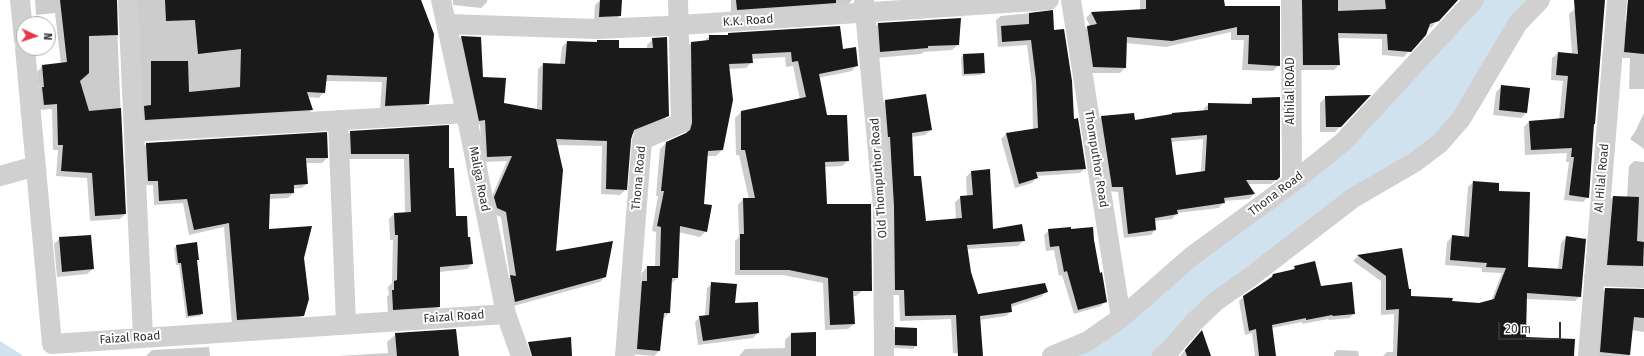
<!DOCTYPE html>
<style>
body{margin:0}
#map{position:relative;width:1644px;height:356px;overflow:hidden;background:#fff;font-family:"Fira Sans",sans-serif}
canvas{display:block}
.north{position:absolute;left:16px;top:16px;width:40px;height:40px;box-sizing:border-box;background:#fff;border:1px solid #adadad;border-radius:50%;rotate:93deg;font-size:11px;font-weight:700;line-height:16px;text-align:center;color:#333}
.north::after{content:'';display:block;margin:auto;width:14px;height:18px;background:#e63946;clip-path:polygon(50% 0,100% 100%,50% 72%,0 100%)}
.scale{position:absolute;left:1498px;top:322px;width:63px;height:18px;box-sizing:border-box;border:2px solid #333;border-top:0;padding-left:5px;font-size:12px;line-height:14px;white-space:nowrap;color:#333;-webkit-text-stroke:3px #fff;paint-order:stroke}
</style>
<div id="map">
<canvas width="1644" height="356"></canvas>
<div class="north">N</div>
<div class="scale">20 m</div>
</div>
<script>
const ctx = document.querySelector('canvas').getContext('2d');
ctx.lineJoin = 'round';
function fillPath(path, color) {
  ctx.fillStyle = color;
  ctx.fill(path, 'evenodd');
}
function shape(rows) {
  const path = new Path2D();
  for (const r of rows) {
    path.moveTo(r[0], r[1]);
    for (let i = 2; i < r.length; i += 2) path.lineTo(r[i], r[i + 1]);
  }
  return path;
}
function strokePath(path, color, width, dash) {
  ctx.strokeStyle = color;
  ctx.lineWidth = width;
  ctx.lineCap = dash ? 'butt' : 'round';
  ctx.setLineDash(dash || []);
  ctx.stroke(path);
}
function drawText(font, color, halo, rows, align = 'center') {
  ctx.font = font + ' "Fira Sans",sans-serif';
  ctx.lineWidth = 4;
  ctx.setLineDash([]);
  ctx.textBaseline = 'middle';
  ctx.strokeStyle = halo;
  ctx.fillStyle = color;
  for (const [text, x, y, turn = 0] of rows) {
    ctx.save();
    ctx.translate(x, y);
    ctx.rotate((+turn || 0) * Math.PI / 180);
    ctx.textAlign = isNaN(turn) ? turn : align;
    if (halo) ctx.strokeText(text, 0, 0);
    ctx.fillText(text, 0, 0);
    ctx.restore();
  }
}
fillPath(shape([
 [1474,0,1540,0,1461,119,1353,198,1161,356,1052,356,1299,177],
 [0,341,22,355,22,356,0,356]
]), '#cfe2ee');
fillPath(shape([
 [35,0,116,0,125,214,120,219,90,221,87,178,56,176,58,150,53,150,52,109,38,110,37,94,39,91,37,72,42,66,61,64,55,13,36,15],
 [133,0,420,0,428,103,422,109,380,111,382,82,325,81,324,92,319,98,308,97,312,110,306,115,140,125],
 [453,0,487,0,487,2,481,8,453,5],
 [600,0,621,0,620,16,614,22,594,23,595,5],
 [731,0,852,0,846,7,731,15],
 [1140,0,1185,0,1225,7,1279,65,1273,71,1242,70,1244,40,1231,40,1231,32,1166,47,1126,43,1125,68,1120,73,1088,73,1081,32,1087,27,1090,26,1086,18,1091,13,1140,10],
 [1296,0,1457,0,1424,24,1425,26,1435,23,1432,27,1427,28,1404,57,1382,55,1382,39,1337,38,1339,65,1334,70,1298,70],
 [1628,0,1644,0,1644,89,1629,89,1630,58,1619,58,1622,25,1626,21],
 [1575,9,1603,15,1594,124,1593,125,1588,197,1583,202,1564,200,1569,162,1566,162,1567,153,1525,155,1524,127,1529,121,1559,120,1563,81,1551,80,1552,58,1558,53,1572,54,1569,14],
 [1052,11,1053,31,1085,168,1080,173,1036,176,1036,178,1032,183,1015,188,1001,139,1006,134,1033,130,1032,85,1027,45,998,47,996,20,1001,16],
 [878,24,958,44,952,50,924,52,921,54,875,58,872,30],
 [728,34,842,51,857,65,852,71,818,78,826,116,848,161,842,166,824,167,826,205,862,291,856,296,853,296,854,324,848,329,825,330,823,283,783,275,735,275,735,241,739,237,738,205,743,199,749,199,739,155,736,155,735,118,741,112,800,100,793,66,786,67,785,57,751,59,752,62,746,68,728,69,722,150,716,156,707,156,703,205,706,231,700,237,678,232,677,278,672,283,669,313,663,319,659,351,654,356,632,354,637,288,641,283,642,273,647,267,655,267,656,232,652,231,658,196,656,196,660,149,666,143,686,135,687,130,685,48,691,43,704,41,710,36,727,36],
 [461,37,480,38,482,78,503,104,537,110,538,69,543,64,560,64,562,47,567,42,596,43,597,41,618,49,647,49,647,45,653,39,668,115,663,121,632,134,626,189,620,195,601,194,602,146,556,145,555,252,605,277,600,282,510,307,505,282,510,277,501,217,491,213,489,203,507,161,482,162,480,124,478,125,456,43],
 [963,55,984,72,981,75,962,76,961,58],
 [1502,86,1526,113,1521,118,1493,115,1496,92],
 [1326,97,1341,126,1335,132,1320,132,1320,103],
 [1252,99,1279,177,1271,184,1248,184,1254,194,1249,199,1224,201,1219,208,1177,213,1172,219,1154,221,1155,230,1151,235,1124,238,1118,192,1108,191,1097,122,1101,117,1134,121,1170,116,1172,114,1204,111,1204,108,1209,104,1248,105],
 [1203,139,1201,172,1175,176,1170,142],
 [885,101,931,130,925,135,911,137,913,178,925,222,956,220,955,202,961,197,967,197,966,177,971,172,992,230,1024,240,1018,246,967,249,970,272,977,295,1046,292,1041,297,1011,307,1011,311,1006,316,979,320,976,354,953,353,951,319,900,321,899,295,890,295,880,106],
 [1644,113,1644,149,1630,139,1636,130],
 [448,127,448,169,455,217,467,239,472,264,467,269,439,272,439,306,434,312,388,315,387,296,389,295,388,287,392,283,393,240,390,240,389,219,394,214,405,213,404,159,346,159,345,138,350,132],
 [146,144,327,158,322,163,305,163,307,183,302,188,293,189,293,193,288,198,269,199,267,230,303,257,303,315,298,320,232,325,224,227,189,235,183,203,154,205,153,185,143,185,141,149],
 [1634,161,1644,162,1644,272,1603,269,1608,201,1613,197,1627,198,1629,166],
 [1473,182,1498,192,1527,268,1558,269,1561,243,1566,237,1580,296,1575,301,1526,299,1525,338,1573,356,1383,356,1387,352,1393,352,1394,314,1381,315,1381,281,1353,261,1358,256,1401,249,1410,297,1479,304,1491,301,1502,273,1482,272,1482,268,1445,265,1447,242,1453,236,1464,237,1468,187],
 [1049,230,1070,230,1093,240,1106,301,1101,306,1074,314,1062,275,1059,276,1054,250,1046,251,1044,235],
 [60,238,93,269,87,274,57,277,54,244],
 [177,246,198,260,196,262,202,313,200,316,186,318,179,265,176,265,174,248],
 [1295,267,1354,313,1350,318,1329,320,1328,319,1302,324,1302,322,1272,328,1271,356,1255,356,1252,333,1245,335,1239,301,1273,275,1292,270],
 [712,284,734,304,758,333,753,338,698,345,695,322,700,317,705,316,707,288],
 [1605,289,1644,290,1644,332,1632,330,1629,356,1595,356,1600,294],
 [896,328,916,346,913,349,893,348,893,331],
 [396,334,458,356,338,356,388,353,387,342],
 [791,334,815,356,739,356,745,349,785,348,785,340],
 [1196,337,1210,356,1180,356],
 [209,347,210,356,146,356,152,350],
 [1337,350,1358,351,1359,356,1334,356,1334,353]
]), '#0003');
fillPath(shape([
 [60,0,117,0,118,35,89,36,89,73,80,81,89,111,121,108,126,214,95,216,92,173,61,171,63,145,58,145,57,104,44,105,42,87,44,87,42,65,67,62],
 [165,0,421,0,434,34,429,104,385,106,387,77,327,75,325,93,307,92,313,110,145,120,144,106,151,105,151,61,188,61,189,92,240,87,241,49,198,54,195,20,166,21],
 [600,0,622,0,621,16,599,17],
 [736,0,836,0,836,3,737,10],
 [1146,0,1224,0,1225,6,1280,6,1280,66,1248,64,1249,35,1237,35,1237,27,1172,41,1127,37,1126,68,1093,67,1087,26,1097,24,1091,12,1146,9],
 [1302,0,1338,0,1338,11,1386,9,1385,0,1458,0,1439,21,1430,24,1426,35,1411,52,1388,50,1387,34,1338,33,1340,65,1303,65],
 [1574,0,1605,0,1595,124,1594,124,1589,198,1569,195,1574,157,1571,157,1572,148,1531,150,1529,121,1564,118,1568,76,1556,75,1558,52,1578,54],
 [1628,0,1644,0,1644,54,1624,52],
 [1053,10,1054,30,1064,29,1072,81,1074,119,1078,118,1086,169,1036,172,1038,178,1019,184,1006,133,1038,128,1036,80,1031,40,1002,42,1001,26,1029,24,1029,13],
 [961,18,959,45,928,46,928,48,880,52,878,23],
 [840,26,843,49,856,47,858,66,819,74,827,115,847,115,849,161,825,162,827,204,871,204,872,291,853,291,855,324,830,325,828,278,789,270,740,270,740,234,744,234,743,198,755,198,745,150,741,150,741,111,806,97,798,61,792,62,791,52,752,54,753,63,729,64,733,100,723,150,708,151,704,204,712,205,707,232,680,226,678,278,672,278,670,313,664,313,660,351,637,349,642,281,647,281,647,266,660,266,661,227,657,226,664,191,661,191,666,142,686,133,690,130,692,123,691,42,709,40,709,35,728,35,728,33],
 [461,36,481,37,483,77,506,78,504,103,542,110,543,63,565,64,567,41,597,42,597,40,619,40,619,48,653,48,652,38,667,37,669,116,634,130,631,139,627,190,606,189,607,141,556,139,563,170,556,251,613,241,606,277,515,302,510,275,516,276,506,212,497,208,494,197,512,156,487,157,484,101,485,120,479,121],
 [984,53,985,73,964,74,963,54],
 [1501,85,1530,88,1527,113,1499,110],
 [926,94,932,130,912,133,914,176,921,176,926,221,962,218,960,196,973,195,971,171,990,169,993,229,1022,224,1025,241,967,245,971,272,978,294,1045,283,1048,292,1011,304,1012,312,980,316,983,356,958,356,956,315,905,316,904,290,895,290,894,206,890,137,888,137,885,100],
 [1371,95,1341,127,1326,127,1325,96],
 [1280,97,1280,177,1277,180,1246,180,1255,194,1224,198,1225,203,1177,210,1178,214,1155,218,1156,230,1128,234,1123,187,1112,187,1101,116,1134,113,1135,120,1172,114,1172,113,1208,110,1208,103,1252,104,1252,98],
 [1207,135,1205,171,1176,175,1171,138],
 [449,125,449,168,454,168,456,216,467,216,468,237,470,237,473,264,440,267,440,307,393,310,392,290,394,290,394,281,397,280,398,235,395,235,394,213,411,212,409,154,351,154,350,131],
 [327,132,328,158,306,158,308,184,294,185,294,193,270,194,269,229,312,226,304,258,309,299,304,316,237,320,229,223,194,230,187,199,159,201,158,181,148,181,146,143],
 [1473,181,1499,183,1499,191,1530,192,1528,267,1562,269,1566,236,1586,239,1581,297,1527,293,1526,337,1575,339,1574,356,1397,356,1399,309,1386,310,1386,276,1357,255,1402,248,1409,289,1411,289,1411,296,1453,298,1452,301,1479,303,1494,299,1506,268,1486,267,1487,263,1450,260,1452,235,1469,237],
 [1613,196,1639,197,1637,241,1644,242,1643,266,1607,265],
 [1071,227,1071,229,1093,227,1094,240,1100,273,1102,272,1107,302,1078,310,1067,271,1064,272,1059,246,1050,247,1048,229],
 [91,235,94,269,62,272,59,237],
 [197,242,199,260,197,260,203,314,188,316,181,263,178,263,176,245],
 [1315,261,1321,286,1352,282,1355,314,1333,316,1332,315,1306,320,1306,318,1272,325,1276,356,1259,356,1256,329,1249,331,1243,296,1272,277,1273,274,1295,269,1294,266],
 [711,282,737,284,735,303,758,302,759,333,703,341,699,316,709,315],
 [1605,288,1644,289,1644,318,1634,317,1630,355,1600,352],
 [895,327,917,328,917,346,895,345],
 [456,329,459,356,397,356,395,333],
 [1202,330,1211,356,1187,356,1185,350],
 [816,332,816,356,791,356,791,333],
 [571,337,572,356,532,356,528,342]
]), '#1a1a1a');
strokePath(shape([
 [20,0,24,40],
 [128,0,143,337],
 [441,0,466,113,506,314,521,356],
 [864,0,883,207,884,356],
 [1071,0,1121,318],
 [1291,0,1292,183],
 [447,24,596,29,666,26,1049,0],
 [25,48,52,344,506,314],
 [338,120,346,324],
 [134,132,466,113],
 [0,176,36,166],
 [1594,276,1644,278],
 [625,356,642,140,681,123,678,0],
 [1052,356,1088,341,1121,318,1192,256,1292,183,1343,142,1474,0],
 [1162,356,1169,351,1194,322,1216,301,1249,278,1353,198,1415,162,1440,143,1461,119,1518,23,1540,0],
 [1588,356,1617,0]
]), '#d0d0d0', 20);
drawText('12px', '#333', '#fff', [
 ["K.K. Road",748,21,-4],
 ["Alhilal ROAD",1291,91,-90],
 ["Thomputhor Road",1096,159,81],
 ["Thona Road",639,178,-85],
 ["Old Thomputhor Road",879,178,-94],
 ["Al Hilal Road",1602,178,-85],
 ["Maliga Road",479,179,79],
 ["Thona Road",1276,194,-37],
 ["Faizal Road",454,317,-4],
 ["Faizal Road",130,338,-4]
]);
</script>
